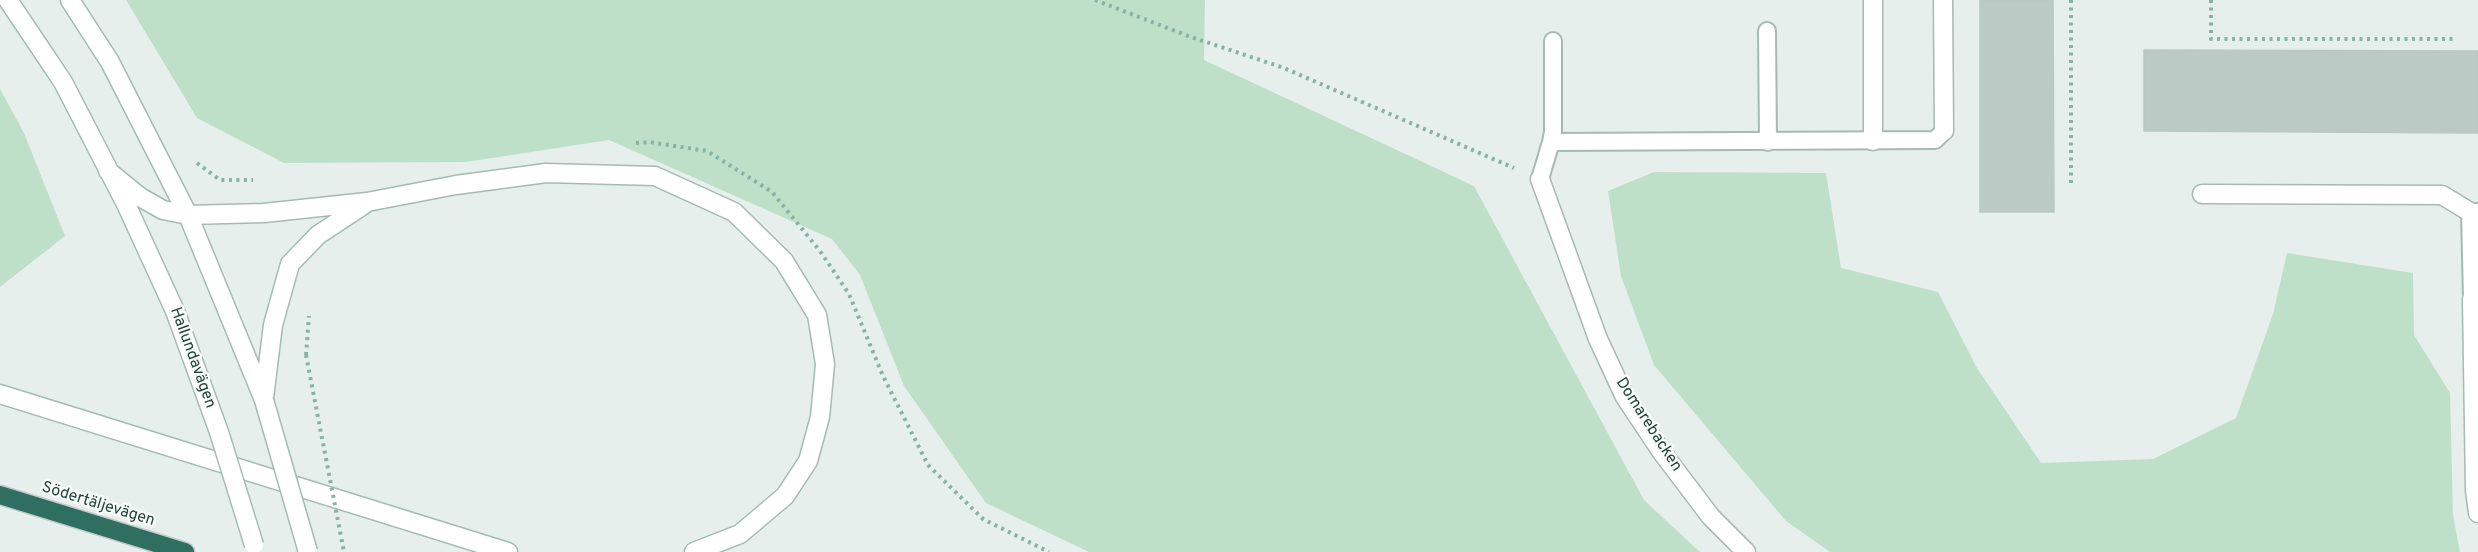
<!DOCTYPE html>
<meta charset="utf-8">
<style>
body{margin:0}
canvas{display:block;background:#e6efeb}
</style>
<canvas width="2478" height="552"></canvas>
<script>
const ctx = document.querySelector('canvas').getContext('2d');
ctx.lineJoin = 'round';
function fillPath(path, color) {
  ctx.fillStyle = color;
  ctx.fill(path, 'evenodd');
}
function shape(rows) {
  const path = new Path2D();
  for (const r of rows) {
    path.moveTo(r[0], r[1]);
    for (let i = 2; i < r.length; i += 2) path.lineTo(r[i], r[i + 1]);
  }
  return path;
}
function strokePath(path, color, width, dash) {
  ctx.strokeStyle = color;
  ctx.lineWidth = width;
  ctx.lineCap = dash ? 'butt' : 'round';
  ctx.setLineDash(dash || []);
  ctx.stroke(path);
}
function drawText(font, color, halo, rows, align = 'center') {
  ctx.font = font + ' Overpass,sans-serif';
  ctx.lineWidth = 5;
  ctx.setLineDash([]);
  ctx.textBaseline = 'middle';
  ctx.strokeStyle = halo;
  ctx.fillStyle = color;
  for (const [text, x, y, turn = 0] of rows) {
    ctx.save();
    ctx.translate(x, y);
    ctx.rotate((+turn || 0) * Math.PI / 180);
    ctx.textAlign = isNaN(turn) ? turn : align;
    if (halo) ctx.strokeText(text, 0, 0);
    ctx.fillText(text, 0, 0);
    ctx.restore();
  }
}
fillPath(shape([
 [126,0,1205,0,1204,60,1474,186,1644,500,1700,552,1089,552,986,503,904,386,860,275,832,239,609,140,466,162,284,163,197,118],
 [0,89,24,133,65,236,0,287],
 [1654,172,1826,173,1841,268,1938,292,1977,368,2041,463,2153,459,2236,418,2273,314,2287,253,2413,273,2414,335,2450,393,2453,515,2460,552,1830,552,1786,521,1654,365,1621,276,1608,191]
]), '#bfe0c8');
const building = shape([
 [1980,0,2053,0,2054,212,1980,212,1980,0],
 [2144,50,2478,51,2478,133,2144,131,2144,50]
]);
fillPath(building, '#bbcac4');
strokePath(building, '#b8c9c2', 1.5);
const service = shape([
 [1767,31,1768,142],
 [1551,142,1553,132,1553,41],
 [1540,179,1551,142,1935,140,1944,131],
 [2472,299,2470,212,2478,212]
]);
const minor = shape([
 [1873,0,1873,141],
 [1943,0,1944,131],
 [1540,179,1598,339,1625,397,1661,451,1711,517,1746,552],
 [2202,194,2442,195,2470,212],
 [2472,299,2475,490,2478,513]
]);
const secondary = shape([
 [8,0,63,82,126,204,175,311],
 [70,0,110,62,188,215,264,400],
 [108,171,140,197,163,210,188,215,264,213,367,202,456,185,546,173,655,176,734,212,784,261,817,315,825,364,820,417,808,461,785,496,740,534,694,552],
 [0,394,508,552],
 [264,398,273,325,290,264,318,235,365,204]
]);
const motorway = shape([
 [0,495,185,552]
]);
strokePath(service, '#a8b8b2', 20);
strokePath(minor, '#a8b8b2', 21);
strokePath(secondary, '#a4bbb3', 21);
strokePath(motorway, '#c2cac8', 21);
strokePath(shape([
 [1095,0,1191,37,1284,68,1514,168],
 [2071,0,2071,185],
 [2211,0,2211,39,2456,39],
 [636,143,649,142,707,151,772,192,820,251,849,294,883,376,928,465,983,519,1049,552],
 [197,163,220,180,253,180],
 [306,355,309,316]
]), '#86b3a5', 4, [3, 4.5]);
strokePath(service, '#fff', 16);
strokePath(minor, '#fff', 18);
strokePath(secondary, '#fff', 18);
strokePath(motorway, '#2f6f62', 18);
const secondaryBridge = shape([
 [175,311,219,432,254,545],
 [264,400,308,552]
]);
strokePath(secondaryBridge, '#a4bbb3', 21, []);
strokePath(shape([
 [306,355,344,552]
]), '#86b3a5', 4, [3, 4.5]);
strokePath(secondaryBridge, '#fff', 18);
drawText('16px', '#24423a', '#f7fbf9', [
 ["Hallundavägen",192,358,70],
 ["Domarebacken",1648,425,57],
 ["Södertäljevägen",98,505,17]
]);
</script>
